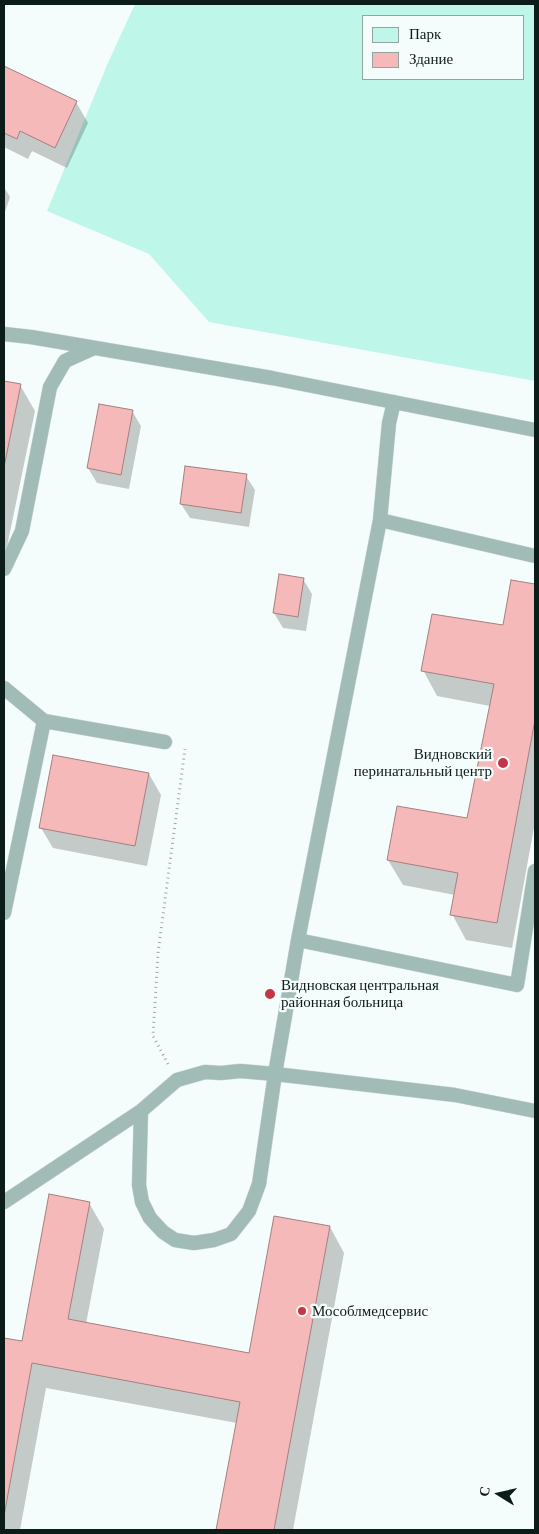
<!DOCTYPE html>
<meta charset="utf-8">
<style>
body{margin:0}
#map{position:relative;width:539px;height:1534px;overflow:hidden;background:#f4fdfb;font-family:"Crimson Pro",serif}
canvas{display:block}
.frame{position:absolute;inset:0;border:5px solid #0b1c19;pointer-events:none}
.legend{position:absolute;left:362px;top:15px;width:162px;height:65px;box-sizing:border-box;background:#f4fdfb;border:1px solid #97a3a1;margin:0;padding:6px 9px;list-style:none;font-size:15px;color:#0b1c19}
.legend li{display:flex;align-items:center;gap:10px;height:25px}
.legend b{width:25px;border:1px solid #97a3a1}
.north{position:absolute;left:474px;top:1469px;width:50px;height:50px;-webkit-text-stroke:4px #f4fdfb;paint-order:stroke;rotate:280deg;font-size:14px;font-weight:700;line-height:20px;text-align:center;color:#0b1c19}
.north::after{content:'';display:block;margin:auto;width:18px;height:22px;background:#0b1c19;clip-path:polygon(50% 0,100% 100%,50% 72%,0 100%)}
</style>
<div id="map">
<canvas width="539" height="1534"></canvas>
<div class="frame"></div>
<ul class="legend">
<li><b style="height:14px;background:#bff6ea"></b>Парк</li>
<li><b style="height:14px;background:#f5b9b9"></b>Здание</li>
</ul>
<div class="north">С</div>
</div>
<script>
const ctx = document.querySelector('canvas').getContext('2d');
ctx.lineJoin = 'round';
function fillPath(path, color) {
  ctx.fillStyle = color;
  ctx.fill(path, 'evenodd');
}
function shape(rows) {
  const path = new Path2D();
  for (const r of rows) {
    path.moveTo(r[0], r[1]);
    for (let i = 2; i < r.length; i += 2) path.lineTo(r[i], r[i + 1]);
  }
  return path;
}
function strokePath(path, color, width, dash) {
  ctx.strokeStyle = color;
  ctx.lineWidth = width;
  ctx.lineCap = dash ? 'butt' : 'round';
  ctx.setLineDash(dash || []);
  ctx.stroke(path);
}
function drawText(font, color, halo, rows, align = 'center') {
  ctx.font = font + ' "Crimson Pro",serif';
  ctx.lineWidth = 4.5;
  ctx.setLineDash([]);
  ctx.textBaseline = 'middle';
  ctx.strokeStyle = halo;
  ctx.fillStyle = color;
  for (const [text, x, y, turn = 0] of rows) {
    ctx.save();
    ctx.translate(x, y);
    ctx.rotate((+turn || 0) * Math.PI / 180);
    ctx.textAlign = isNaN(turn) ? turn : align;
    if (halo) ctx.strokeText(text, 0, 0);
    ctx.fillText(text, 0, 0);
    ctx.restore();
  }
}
fillPath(shape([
 [135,4,535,4,535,381,209,322,149,254,47,211,107,65],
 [363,16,523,16,523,79,363,79]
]), '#bff6ea');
fillPath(shape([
 [4,67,76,102,88,123,67,168,32,151,28,159,4,147],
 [4,187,10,197,4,215],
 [4,382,20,385,35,411,4,561],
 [132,411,141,426,129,489,97,483,88,468],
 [246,476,255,490,249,527,190,518,181,504],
 [303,579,312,594,306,631,283,628,274,613],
 [512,581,535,585,535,822,512,948,466,940,452,914,455,895,403,885,388,860,468,820,490,706,437,696,423,670,504,627],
 [149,774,161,795,147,866,53,848,41,828],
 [89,1203,104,1229,86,1324,250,1354,330,1227,344,1253,293,1530,218,1530,237,1423,46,1388,20,1530,4,1530,4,1339,23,1343]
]), '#0003');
const building = shape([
 [4,66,77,101,55,148,20,131,17,139,4,133,4,66],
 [4,381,21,384,4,467,4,381],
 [99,404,133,410,121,475,87,468,99,404],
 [185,466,247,474,241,513,180,504,185,466],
 [279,574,304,578,298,617,273,613,279,574],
 [511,580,535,584,535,720,497,923,450,915,458,873,387,860,397,806,467,818,494,684,421,671,432,614,503,625,511,580],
 [53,755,149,773,135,846,39,828,53,755],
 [49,1194,90,1202,68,1319,249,1353,274,1216,330,1226,274,1530,216,1530,240,1402,32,1363,4,1516,4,1338,22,1341,49,1194]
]);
fillPath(building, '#f5b9b9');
strokePath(building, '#a57f7f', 1);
const lane = shape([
 [4,334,31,337,272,378,535,430],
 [380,520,535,556],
 [4,569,22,531,50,387,65,361,94,348],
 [4,688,44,721,165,742],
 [4,913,44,721],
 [298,940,517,985,535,871],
 [141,1111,139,1185,142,1202,150,1218,163,1232,175,1240,194,1243,214,1240,231,1234,249,1211,259,1184,275,1074,298,940,380,520,389,423,394,402],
 [4,1202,141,1111,177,1080,205,1072,221,1073,240,1071,275,1074,455,1095,535,1111]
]);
strokePath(lane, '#cfd9d7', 15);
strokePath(shape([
 [168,1064,153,1036,158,953,185,749]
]), '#9eaaa7', 3, [1, 4]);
strokePath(lane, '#a1bcb6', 14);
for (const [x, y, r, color] of [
 [503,763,6,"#c53548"],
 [270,994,6,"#c53548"],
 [302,1311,5,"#c53548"]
]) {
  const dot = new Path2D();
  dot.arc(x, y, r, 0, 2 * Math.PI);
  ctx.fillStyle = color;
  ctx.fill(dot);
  strokePath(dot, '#f4fdfb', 2);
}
drawText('15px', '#0b1c19', '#f4fdfb', [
 ["Видновский",492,754,"right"],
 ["перинатальный центр",492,771,"right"],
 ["Видновская центральная",281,985],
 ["районная больница",281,1002],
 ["Мособлмедсервис",312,1311]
], 'left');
</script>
